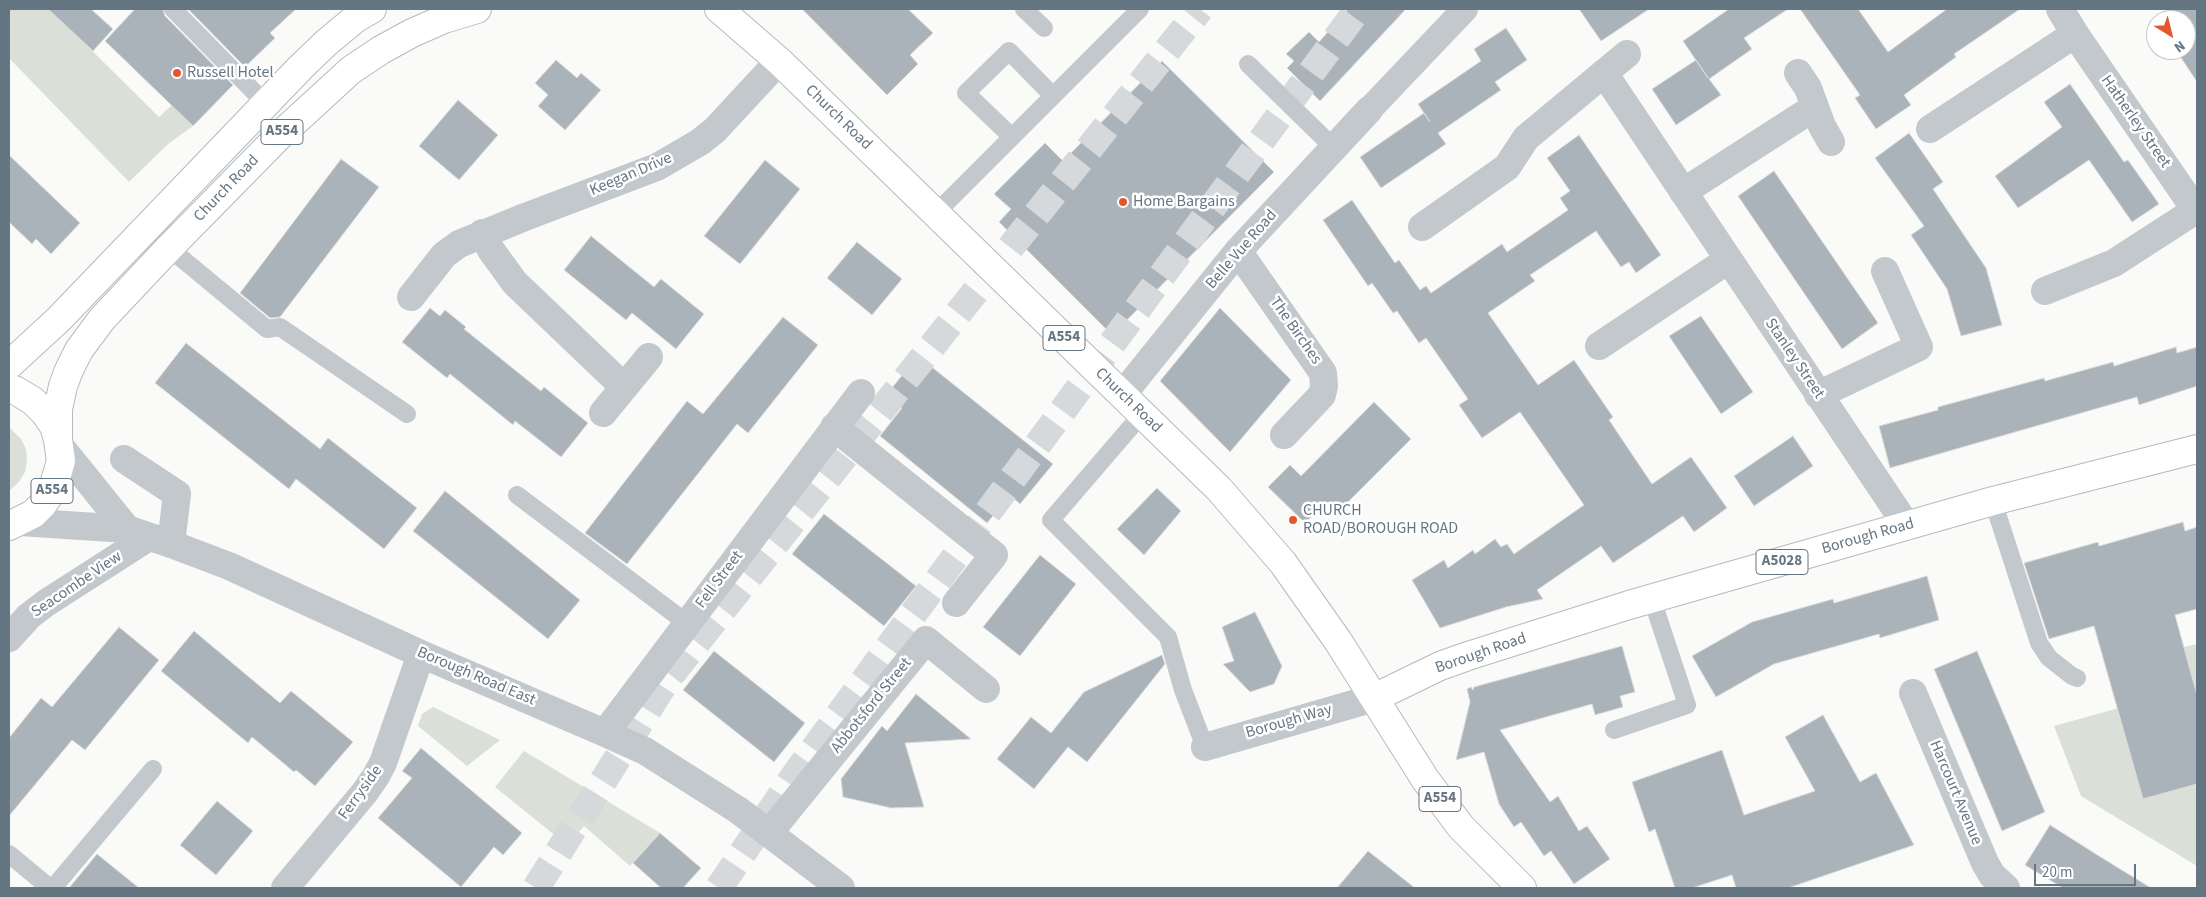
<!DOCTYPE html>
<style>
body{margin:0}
#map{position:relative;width:2206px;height:897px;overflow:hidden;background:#fafaf8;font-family:"Source Sans 3",sans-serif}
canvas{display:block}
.frame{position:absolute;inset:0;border:10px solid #657683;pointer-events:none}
.north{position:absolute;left:2146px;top:10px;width:50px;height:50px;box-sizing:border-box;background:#fff;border:1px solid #c1c8cd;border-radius:50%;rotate:144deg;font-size:14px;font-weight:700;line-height:20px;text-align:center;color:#657683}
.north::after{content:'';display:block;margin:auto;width:18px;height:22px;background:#e4572e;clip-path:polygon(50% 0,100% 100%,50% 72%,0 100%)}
.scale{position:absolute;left:2034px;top:864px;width:102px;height:22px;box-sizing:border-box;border:2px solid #657683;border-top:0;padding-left:6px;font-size:15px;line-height:18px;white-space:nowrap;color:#657683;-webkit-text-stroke:4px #fff;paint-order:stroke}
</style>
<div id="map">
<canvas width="2206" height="897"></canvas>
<div class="frame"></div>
<div class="north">N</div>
<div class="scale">20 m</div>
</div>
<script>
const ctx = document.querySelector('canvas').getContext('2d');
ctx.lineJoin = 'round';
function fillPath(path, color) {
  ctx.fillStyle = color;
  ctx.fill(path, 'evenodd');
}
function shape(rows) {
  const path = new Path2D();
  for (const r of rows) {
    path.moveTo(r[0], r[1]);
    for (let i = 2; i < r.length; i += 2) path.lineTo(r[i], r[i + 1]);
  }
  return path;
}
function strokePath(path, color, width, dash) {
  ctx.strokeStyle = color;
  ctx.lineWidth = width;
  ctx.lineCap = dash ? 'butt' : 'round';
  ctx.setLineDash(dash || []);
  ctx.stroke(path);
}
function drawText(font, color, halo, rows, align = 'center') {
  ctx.font = font + ' "Source Sans 3",sans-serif';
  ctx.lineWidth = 5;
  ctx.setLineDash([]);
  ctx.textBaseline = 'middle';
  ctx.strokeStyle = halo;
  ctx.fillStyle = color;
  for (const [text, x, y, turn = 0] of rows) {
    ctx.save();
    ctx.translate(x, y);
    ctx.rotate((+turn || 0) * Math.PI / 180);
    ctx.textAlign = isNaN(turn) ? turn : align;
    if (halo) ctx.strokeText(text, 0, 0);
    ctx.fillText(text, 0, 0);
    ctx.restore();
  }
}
fillPath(shape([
 [9,9,50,9,159,117,172,105,193,126,168,144,129,182,9,58],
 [9,427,21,439,26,449,27,460,25,472,19,482,9,491],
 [2197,644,2197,695,2184,647],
 [2126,706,2143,798,2197,784,2197,866,2081,796,2054,726],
 [433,707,500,740,467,766,418,726,422,714],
 [524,751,660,833,630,866,584,826,567,845,495,787]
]), '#dadfd7');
const building = shape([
 [48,9,91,9,113,29,93,51,48,9],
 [135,9,163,9,165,16,233,85,193,126,105,41,135,9],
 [188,9,296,9,270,33,275,38,245,67,188,9],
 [802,9,908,9,933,33,910,55,918,64,887,95,802,9],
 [1348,9,1406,9,1320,101,1287,68,1294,61,1286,54,1309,32,1319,42,1348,9],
 [1579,9,1649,9,1601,41,1579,9],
 [1729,9,1788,9,1744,38,1752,49,1709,79,1721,95,1676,125,1652,89,1696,60,1708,78,1683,41,1729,9],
 [1800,9,1858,9,1888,52,1947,9,2020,9,1954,54,1956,57,1904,95,1911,105,1876,129,1855,98,1860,95,1800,9],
 [2173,9,2197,9,2197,82,2176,50,2186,50,2186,20,2155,20,2173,9],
 [1506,28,1527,60,1495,82,1501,90,1438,133,1446,144,1381,188,1360,157,1424,113,1430,122,1418,104,1481,61,1474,49,1506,28],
 [556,60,577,78,581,73,601,90,565,130,538,106,548,95,535,83,556,60],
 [1162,61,1274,172,1112,335,999,222,1011,209,994,194,1045,143,1063,161,1162,61],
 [2070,84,2124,162,2128,160,2159,204,2132,222,2089,160,2018,208,1995,176,2062,127,2044,102,2070,84],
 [458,100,498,135,459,180,419,146,458,100],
 [1909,133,1943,182,1933,189,1986,268,2002,325,1961,336,1947,289,1911,235,1924,226,1875,158,1909,133],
 [1579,135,1661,255,1636,273,1629,262,1621,267,1596,231,1530,275,1535,281,1488,313,1538,385,1574,360,1613,417,1609,420,1652,484,1691,457,1727,508,1694,532,1683,516,1613,563,1601,546,1537,590,1543,599,1506,607,1440,628,1412,580,1444,560,1448,568,1473,550,1475,554,1495,539,1501,547,1507,544,1514,554,1584,505,1520,412,1482,438,1459,405,1468,399,1426,338,1419,343,1397,311,1393,313,1372,283,1368,286,1323,220,1352,200,1395,263,1399,260,1420,290,1426,286,1431,293,1502,244,1507,252,1568,210,1560,198,1570,191,1547,158,1579,135],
 [9,155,80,223,51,254,36,239,32,244,9,222,9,155],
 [341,159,379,187,280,317,270,318,240,293,341,159],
 [765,160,800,189,740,264,704,236,765,160],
 [1774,171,1878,323,1842,349,1738,196,1774,171],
 [591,236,654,287,661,279,704,314,676,349,632,313,626,320,564,270,591,236],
 [857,242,902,279,872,315,827,278,857,242],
 [430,308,440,316,445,310,466,327,464,329,541,391,544,387,588,423,561,457,515,421,513,425,450,374,447,378,402,342,430,308],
 [1220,308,1291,380,1230,452,1160,381,1220,308],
 [1701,316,1753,392,1721,414,1669,336,1701,316],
 [783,317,818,345,748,433,737,424,627,564,585,533,687,401,703,414,783,317],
 [186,343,320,449,328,438,417,508,384,549,296,479,289,489,155,383,186,343],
 [2176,347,2177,353,2197,347,2197,386,2139,405,2137,397,1890,468,1879,426,1938,410,1938,407,2044,378,2045,381,2113,362,2114,366,2176,347],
 [918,356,1053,464,1020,504,1010,495,987,523,880,436,902,408,886,395,918,356],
 [1374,402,1411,439,1337,513,1327,502,1305,523,1268,487,1290,465,1301,476,1374,402],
 [1793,436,1813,466,1754,506,1734,476,1793,436],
 [1157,488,1181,511,1144,555,1117,529,1157,488],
 [445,491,580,600,548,639,413,531,445,491],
 [824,514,916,586,884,626,792,554,824,514],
 [2183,522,2185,531,2197,527,2197,609,2175,615,2197,695,2197,784,2143,799,2094,626,2049,639,2024,563,2098,542,2099,546,2183,522],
 [1040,555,1076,584,1020,656,983,627,1040,555],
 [1927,576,1939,620,1880,638,1879,634,1774,664,1716,697,1692,656,1752,622,1833,599,1834,603,1927,576],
 [1255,612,1282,666,1274,684,1250,692,1223,664,1234,661,1222,627,1255,612],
 [119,627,159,660,85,750,72,740,9,816,9,738,41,698,52,707,119,627],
 [194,631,280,703,291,691,353,742,315,786,296,770,294,772,252,737,248,743,161,671,194,631],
 [1622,646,1635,692,1620,696,1623,707,1595,715,1592,704,1500,730,1550,802,1558,796,1579,831,1587,826,1610,859,1574,884,1551,851,1544,856,1521,822,1514,827,1499,804,1484,752,1456,760,1470,702,1467,689,1471,687,1473,690,1474,687,1622,646],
 [714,651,805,723,774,762,683,690,714,651],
 [1977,651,2045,812,2002,831,1934,669,1977,651],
 [1162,655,1165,664,1087,762,1068,747,1034,789,997,759,1031,717,1051,733,1084,692,1162,655],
 [916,694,971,739,905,743,924,807,891,808,843,797,841,779,882,726,887,731,916,694],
 [1823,715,1860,782,1876,773,1914,845,1788,888,1736,888,1732,875,1692,888,1675,888,1655,829,1649,832,1632,782,1722,750,1744,815,1815,791,1785,737,1823,715],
 [421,748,522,833,503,855,494,847,461,887,378,818,412,778,402,771,421,748],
 [217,801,253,831,216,875,180,845,217,801],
 [2050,825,2099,856,2151,888,2063,888,2025,865,2050,825],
 [660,833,701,868,683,888,661,888,633,863,660,833],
 [1368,851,1415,888,1337,888,1368,851],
 [97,854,139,888,69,888,97,854]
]);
fillPath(building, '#aab3b9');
strokePath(building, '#dcdcda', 1);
strokePath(shape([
 [536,888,666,681,1200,9],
 [719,888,797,772,1358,9]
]), '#d5d9db', 28, [28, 14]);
const primary = shape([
 [719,9,779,61,1219,489,1283,563,1338,641,1425,779,1461,827,1522,888],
 [9,365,59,319,300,68,326,43,356,18,372,9],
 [9,389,15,390,33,401,45,413,54,426,58,440,61,461,52,491,43,504,33,514,9,526],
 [58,440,58,409,63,386,69,370,79,350,102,319,169,248,279,136,351,70,381,50,412,33,444,19,477,9],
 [1374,698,1440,666,1468,656,1629,605,1993,501,2197,449]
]);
strokePath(primary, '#b5babe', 30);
strokePath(shape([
 [173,9,266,104],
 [1024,9,1044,28],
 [1248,64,1334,148],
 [1012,137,966,93,1009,51,1053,96],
 [936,213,1140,9],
 [169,248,267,329,280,327,407,414],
 [1142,414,1051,520,1168,637,1183,690,1205,747],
 [517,495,688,624],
 [1993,501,2039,643,2049,658,2072,676,2077,678],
 [1614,730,1687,705,1652,599],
 [9,854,50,888],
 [53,888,153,769]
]), '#c3c8cc', 18);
strokePath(shape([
 [1369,110,1465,9]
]), '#c3c8cc', 26);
strokePath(shape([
 [2060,9,2075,34,2197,212],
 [1604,73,1907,526],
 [1798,73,1808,88,1822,126,1831,142],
 [1930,129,2075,34],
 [1683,192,1815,107],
 [1422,227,1507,167,1526,138,1627,54],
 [482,233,491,250,515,283,624,387],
 [1238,251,1323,373,1324,386,1322,395,1284,435],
 [2045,291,2114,263,2196,210],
 [411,297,444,255,459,244,525,217,657,167,700,142,715,130,779,61],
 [1599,346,1728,260],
 [1122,395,1238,251,1369,110],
 [1818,395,1919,347,1885,271],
 [603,413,649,357],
 [834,427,994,555,956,603],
 [60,446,127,529],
 [124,459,177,494,171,544],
 [20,522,127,529,171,544,229,566,421,654,605,733,645,751,738,810,841,888],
 [9,638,29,616,46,603,149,537],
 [1913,693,1985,863,1992,875,2006,888],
 [605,733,861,393],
 [1205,747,1374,698],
 [769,833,926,640,986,689],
 [285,888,365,792,376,776,383,763,421,654]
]), '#c3c8cc', 28);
strokePath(primary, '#fff', 28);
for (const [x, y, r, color] of [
 [177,73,5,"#e4572e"],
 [1123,202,5,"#e4572e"],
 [1293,520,5,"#e4572e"]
]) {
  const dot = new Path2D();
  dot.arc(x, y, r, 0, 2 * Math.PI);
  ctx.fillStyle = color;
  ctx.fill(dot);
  strokePath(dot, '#fff', 2);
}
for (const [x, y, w] of [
 [282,132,42],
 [1064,338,42],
 [52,491,42],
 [1782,562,52],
 [1440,799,42]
]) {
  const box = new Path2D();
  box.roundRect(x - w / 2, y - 12.5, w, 25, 4);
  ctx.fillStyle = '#fff';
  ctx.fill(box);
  strokePath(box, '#657683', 1);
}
drawText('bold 15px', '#657683', null, [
 ["A554",282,132],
 ["A554",1064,338],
 ["A554",52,491],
 ["A5028",1782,562],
 ["A554",1440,799]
]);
drawText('16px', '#657683', '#fff', [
 ["Russell Hotel",187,73],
 ["Home Bargains",1133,202],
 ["CHURCH",1303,511],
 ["ROAD/BOROUGH ROAD",1303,529]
], 'left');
drawText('16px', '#657683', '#fff', [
 ["Church Road",838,118,44],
 ["Hatherley Street",2135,122,55],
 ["Keegan Drive",631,175,-23],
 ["Church Road",227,189,-46],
 ["Belle Vue Road",1242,250,-49],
 ["The Birches",1295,331,55],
 ["Stanley Street",1794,359,56],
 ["Church Road",1128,401,44],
 ["Borough Road",1868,537,-16],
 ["Fell Street",720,580,-53],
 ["Seacombe View",77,585,-34],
 ["Borough Road",1481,654,-19],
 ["Borough Road East",476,677,23],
 ["Abbotsford Street",872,706,-51],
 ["Borough Way",1289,722,-16],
 ["Ferryside",361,793,-54],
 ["Harcourt Avenue",1955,793,67]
]);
</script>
